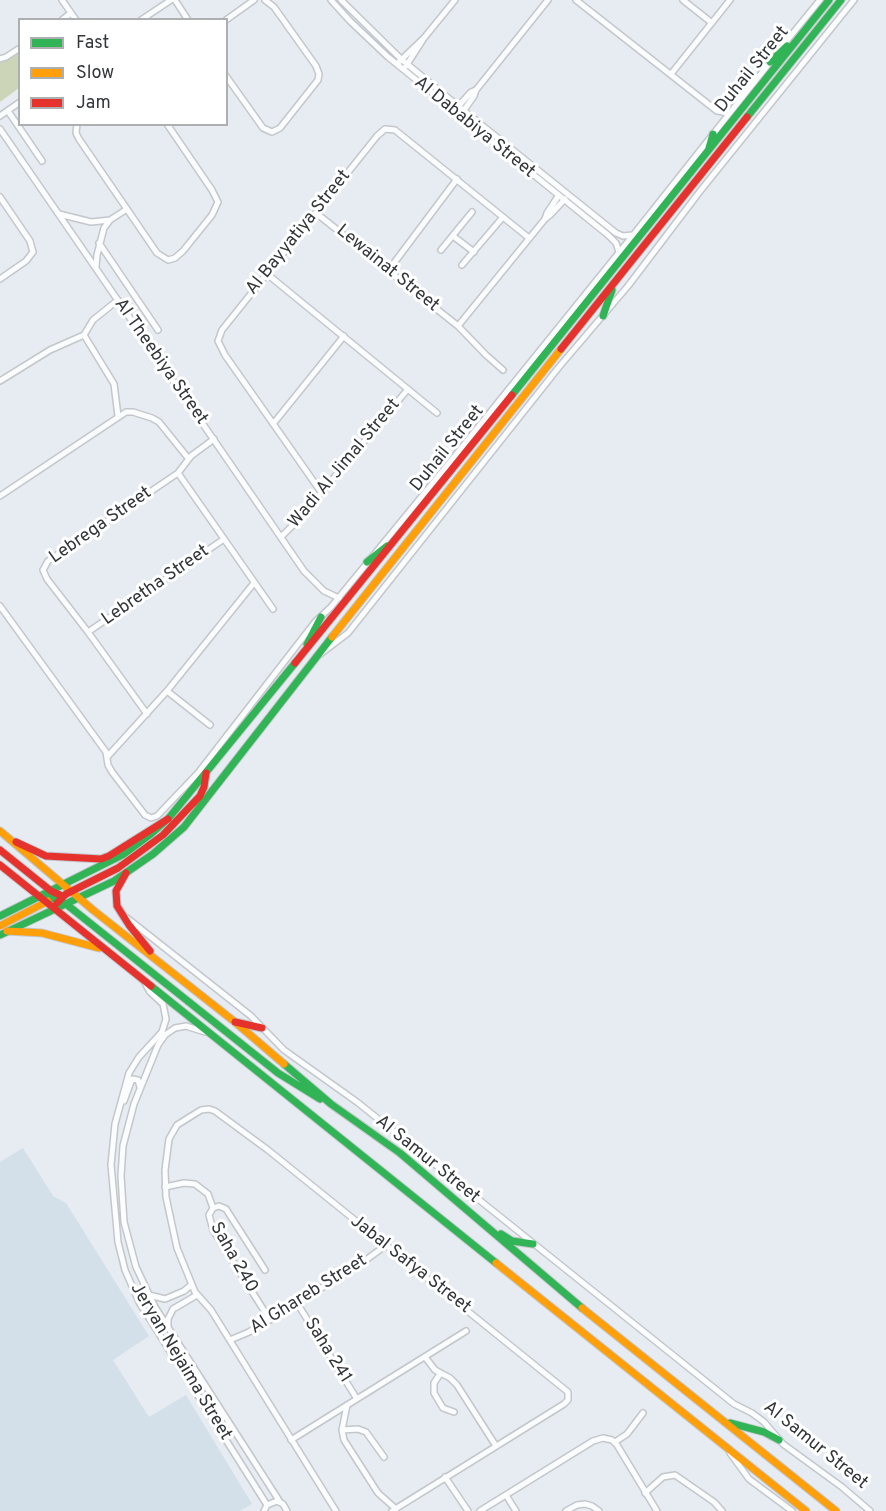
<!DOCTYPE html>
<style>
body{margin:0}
#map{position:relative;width:886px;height:1511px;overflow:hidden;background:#e6ecf1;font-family:Overpass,sans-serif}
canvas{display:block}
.legend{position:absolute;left:18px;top:18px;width:210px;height:108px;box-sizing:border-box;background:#fff;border:2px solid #adafb0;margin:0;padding:8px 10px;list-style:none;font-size:18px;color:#33373a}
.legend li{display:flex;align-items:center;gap:12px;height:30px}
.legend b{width:30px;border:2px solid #adafb0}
</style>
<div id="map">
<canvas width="886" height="1511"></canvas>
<ul class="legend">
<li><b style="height:8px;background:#30b455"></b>Fast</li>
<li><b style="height:8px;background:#ff9f0a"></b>Slow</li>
<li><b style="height:8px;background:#e5322d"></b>Jam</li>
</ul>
</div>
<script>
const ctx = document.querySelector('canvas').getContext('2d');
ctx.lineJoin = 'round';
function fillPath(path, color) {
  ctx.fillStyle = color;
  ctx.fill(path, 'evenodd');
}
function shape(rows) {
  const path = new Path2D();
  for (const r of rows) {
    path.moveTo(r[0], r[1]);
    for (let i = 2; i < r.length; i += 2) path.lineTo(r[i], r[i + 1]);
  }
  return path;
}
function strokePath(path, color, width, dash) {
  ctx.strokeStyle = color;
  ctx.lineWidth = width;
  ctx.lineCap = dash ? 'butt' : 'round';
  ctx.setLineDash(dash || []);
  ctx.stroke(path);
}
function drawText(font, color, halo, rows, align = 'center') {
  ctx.font = font + ' Overpass,sans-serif';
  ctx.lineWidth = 6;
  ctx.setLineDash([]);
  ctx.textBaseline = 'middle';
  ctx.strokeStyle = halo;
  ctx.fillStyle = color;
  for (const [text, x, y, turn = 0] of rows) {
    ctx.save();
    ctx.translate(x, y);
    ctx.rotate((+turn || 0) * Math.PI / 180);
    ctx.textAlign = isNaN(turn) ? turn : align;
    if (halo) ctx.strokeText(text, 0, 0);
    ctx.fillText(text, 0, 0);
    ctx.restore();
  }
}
fillPath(shape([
 [23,1148,53,1196,66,1203,149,1336,113,1360,149,1417,186,1395,252,1504,240,1511,0,1511,0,1162]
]), '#d3dfe9');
fillPath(shape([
 [19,49,19,88,0,102,0,62]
]), '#ccd5b7');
const street = shape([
 [62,0,76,20],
 [175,0,188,20],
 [331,0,350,21,388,57,608,235,616,243,619,252],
 [341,0,401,59,458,106,616,233,623,236,632,235],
 [576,0,717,111,730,113],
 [683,0,712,23],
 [62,20,71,13],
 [141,20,171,0],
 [226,20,254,0],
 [780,49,820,0],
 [0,59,6,57,20,48],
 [399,62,424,38],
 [406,66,424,38,455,0],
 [671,74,730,0],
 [226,76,263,128,272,132,280,128,318,80,319,74,316,66,274,7,265,0],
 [456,109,471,92,476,90],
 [8,111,42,161],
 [462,113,474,96,476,90,548,0],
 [0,116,20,102],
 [77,124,76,133,79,139,157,253,168,260,175,258,183,251,212,215,218,202,212,190,167,124],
 [0,129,304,571,324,591,339,598],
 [0,197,30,241,33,252,26,261,0,279],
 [316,213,458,326,486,355,503,370],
 [59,214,91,222,110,220],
 [545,219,550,215,565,199],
 [453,236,474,252],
 [99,243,158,330],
 [441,250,472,212],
 [462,265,503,217],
 [96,267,97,255,104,228,110,220,127,209],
 [388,271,457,179],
 [267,274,437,413],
 [458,326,545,219,547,213,559,195],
 [84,335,114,384,118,416],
 [0,381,50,350,84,335,93,320,118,300],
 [273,424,344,336],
 [178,473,273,609],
 [321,492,225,355,218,341,222,330,377,136,385,129,395,130,529,238],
 [0,496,126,412,133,412,152,418,159,422,188,458],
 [281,537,301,517,408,389],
 [0,606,106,752,108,765,112,772,145,815,151,818,157,816,198,773,315,622,331,607,450,462,634,234,771,61],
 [88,632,224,539],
 [319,655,348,633,559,367,628,286,701,190,854,0],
 [167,691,210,725],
 [147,714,88,632,47,579,43,570,48,561,178,473,191,456,214,439],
 [108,756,167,691,254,583],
 [127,918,251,1016,284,1050,357,1102,734,1404,752,1413,764,1422,783,1444,842,1487,870,1511],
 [145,983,150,992,163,1004,166,1019,162,1032,139,1057,129,1073,115,1124,111,1165,118,1242,125,1270,139,1302,267,1505],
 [205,1032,186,1026,175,1028,165,1035,158,1045,134,1104,123,1146,121,1176,124,1222,136,1267,155,1307,280,1502],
 [124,1101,132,1079,138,1080,140,1087],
 [165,1187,184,1183,195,1184,208,1194,213,1208],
 [265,1270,226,1209,219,1206,213,1208,209,1215,213,1230,270,1320],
 [149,1295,165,1299,184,1291,191,1285],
 [297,1303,357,1399],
 [168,1327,168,1319,173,1309,197,1295],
 [230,1340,249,1332,359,1265,385,1246],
 [425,1357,435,1370,450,1378,457,1385,496,1446],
 [440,1374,434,1383,434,1393,443,1408,454,1412],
 [347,1405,342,1430,344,1440,378,1493,396,1509],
 [342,1430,358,1429,366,1432,384,1457],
 [291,1440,466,1331],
 [615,1442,627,1434,643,1413],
 [730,1453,749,1479,792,1511],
 [445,1477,468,1511],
 [645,1493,663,1477,675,1475,714,1502,722,1511],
 [506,1495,516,1511],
 [264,1511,267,1505,277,1501,283,1504,287,1511],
 [336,1511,211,1310,195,1292,177,1248,166,1197,165,1170,169,1139,177,1125,201,1110,209,1109,215,1111,268,1150,568,1392,568,1400,564,1404,392,1511],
 [480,1511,593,1441,603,1438,612,1440,617,1445,657,1511],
 [566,1511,577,1505,585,1504,592,1506,599,1511]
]);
const fast = shape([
 [770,62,787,46],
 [747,117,841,0],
 [709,148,713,134],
 [603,316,612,290],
 [512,395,829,0],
 [367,562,387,546],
 [307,644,321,617],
 [39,897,55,899,66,904,278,1073,320,1099],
 [0,916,124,854,151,834,168,819,295,663],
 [0,935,114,881,153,854,184,827,332,637],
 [151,986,496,1263],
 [284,1064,331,1104,400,1153,582,1308],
 [501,1234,512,1241,533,1244],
 [730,1423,764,1432,779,1440]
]);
const slow = shape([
 [332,637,561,349],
 [0,831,93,910,235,1022,284,1064],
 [0,926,48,901],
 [7,931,42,933,99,948],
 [496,1263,806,1511],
 [582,1308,836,1511]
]);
const jam = shape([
 [561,349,747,117],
 [295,663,512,395],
 [16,842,46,856,101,859,109,856,168,819],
 [0,850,51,891,62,896],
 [0,865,151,986],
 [126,873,116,891,117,906,129,925,150,951],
 [57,903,66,894,118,868,163,835,200,796,204,787,206,773],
 [235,1022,262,1028]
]);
strokePath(street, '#c3c7cb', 8);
strokePath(fast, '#c3c7cb', 9);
strokePath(slow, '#c3c7cb', 9);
strokePath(jam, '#c3c7cb', 9);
strokePath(street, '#fbfcfd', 5);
strokePath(fast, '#30b455', 7);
strokePath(slow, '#ff9f0a', 7);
strokePath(jam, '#e5322d', 7);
drawText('18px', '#33373a', '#fff', [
 ["Duhail Street",753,70,-51],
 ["Al Dababiya Street",474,128,39],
 ["Al Bayyatiya Street",299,233,-51],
 ["Lewainat Street",387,269,39],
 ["Al Theebiya Street",160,362,55],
 ["Duhail Street",448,449,-51],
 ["Wadi Al Jimal Street",345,464,-50],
 ["Lebrega Street",101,526,-35],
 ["Lebretha Street",156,586,-35],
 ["Al Samur Street",427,1160,39],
 ["Saha 240",233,1258,60],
 ["Jabal Safya Street",410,1265,38],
 ["Al Ghareb Street",309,1295,-32],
 ["Saha 241",327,1351,58],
 ["Jeryan Nejaima Street",180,1362,59],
 ["Al Samur Street",815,1446,39]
]);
</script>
